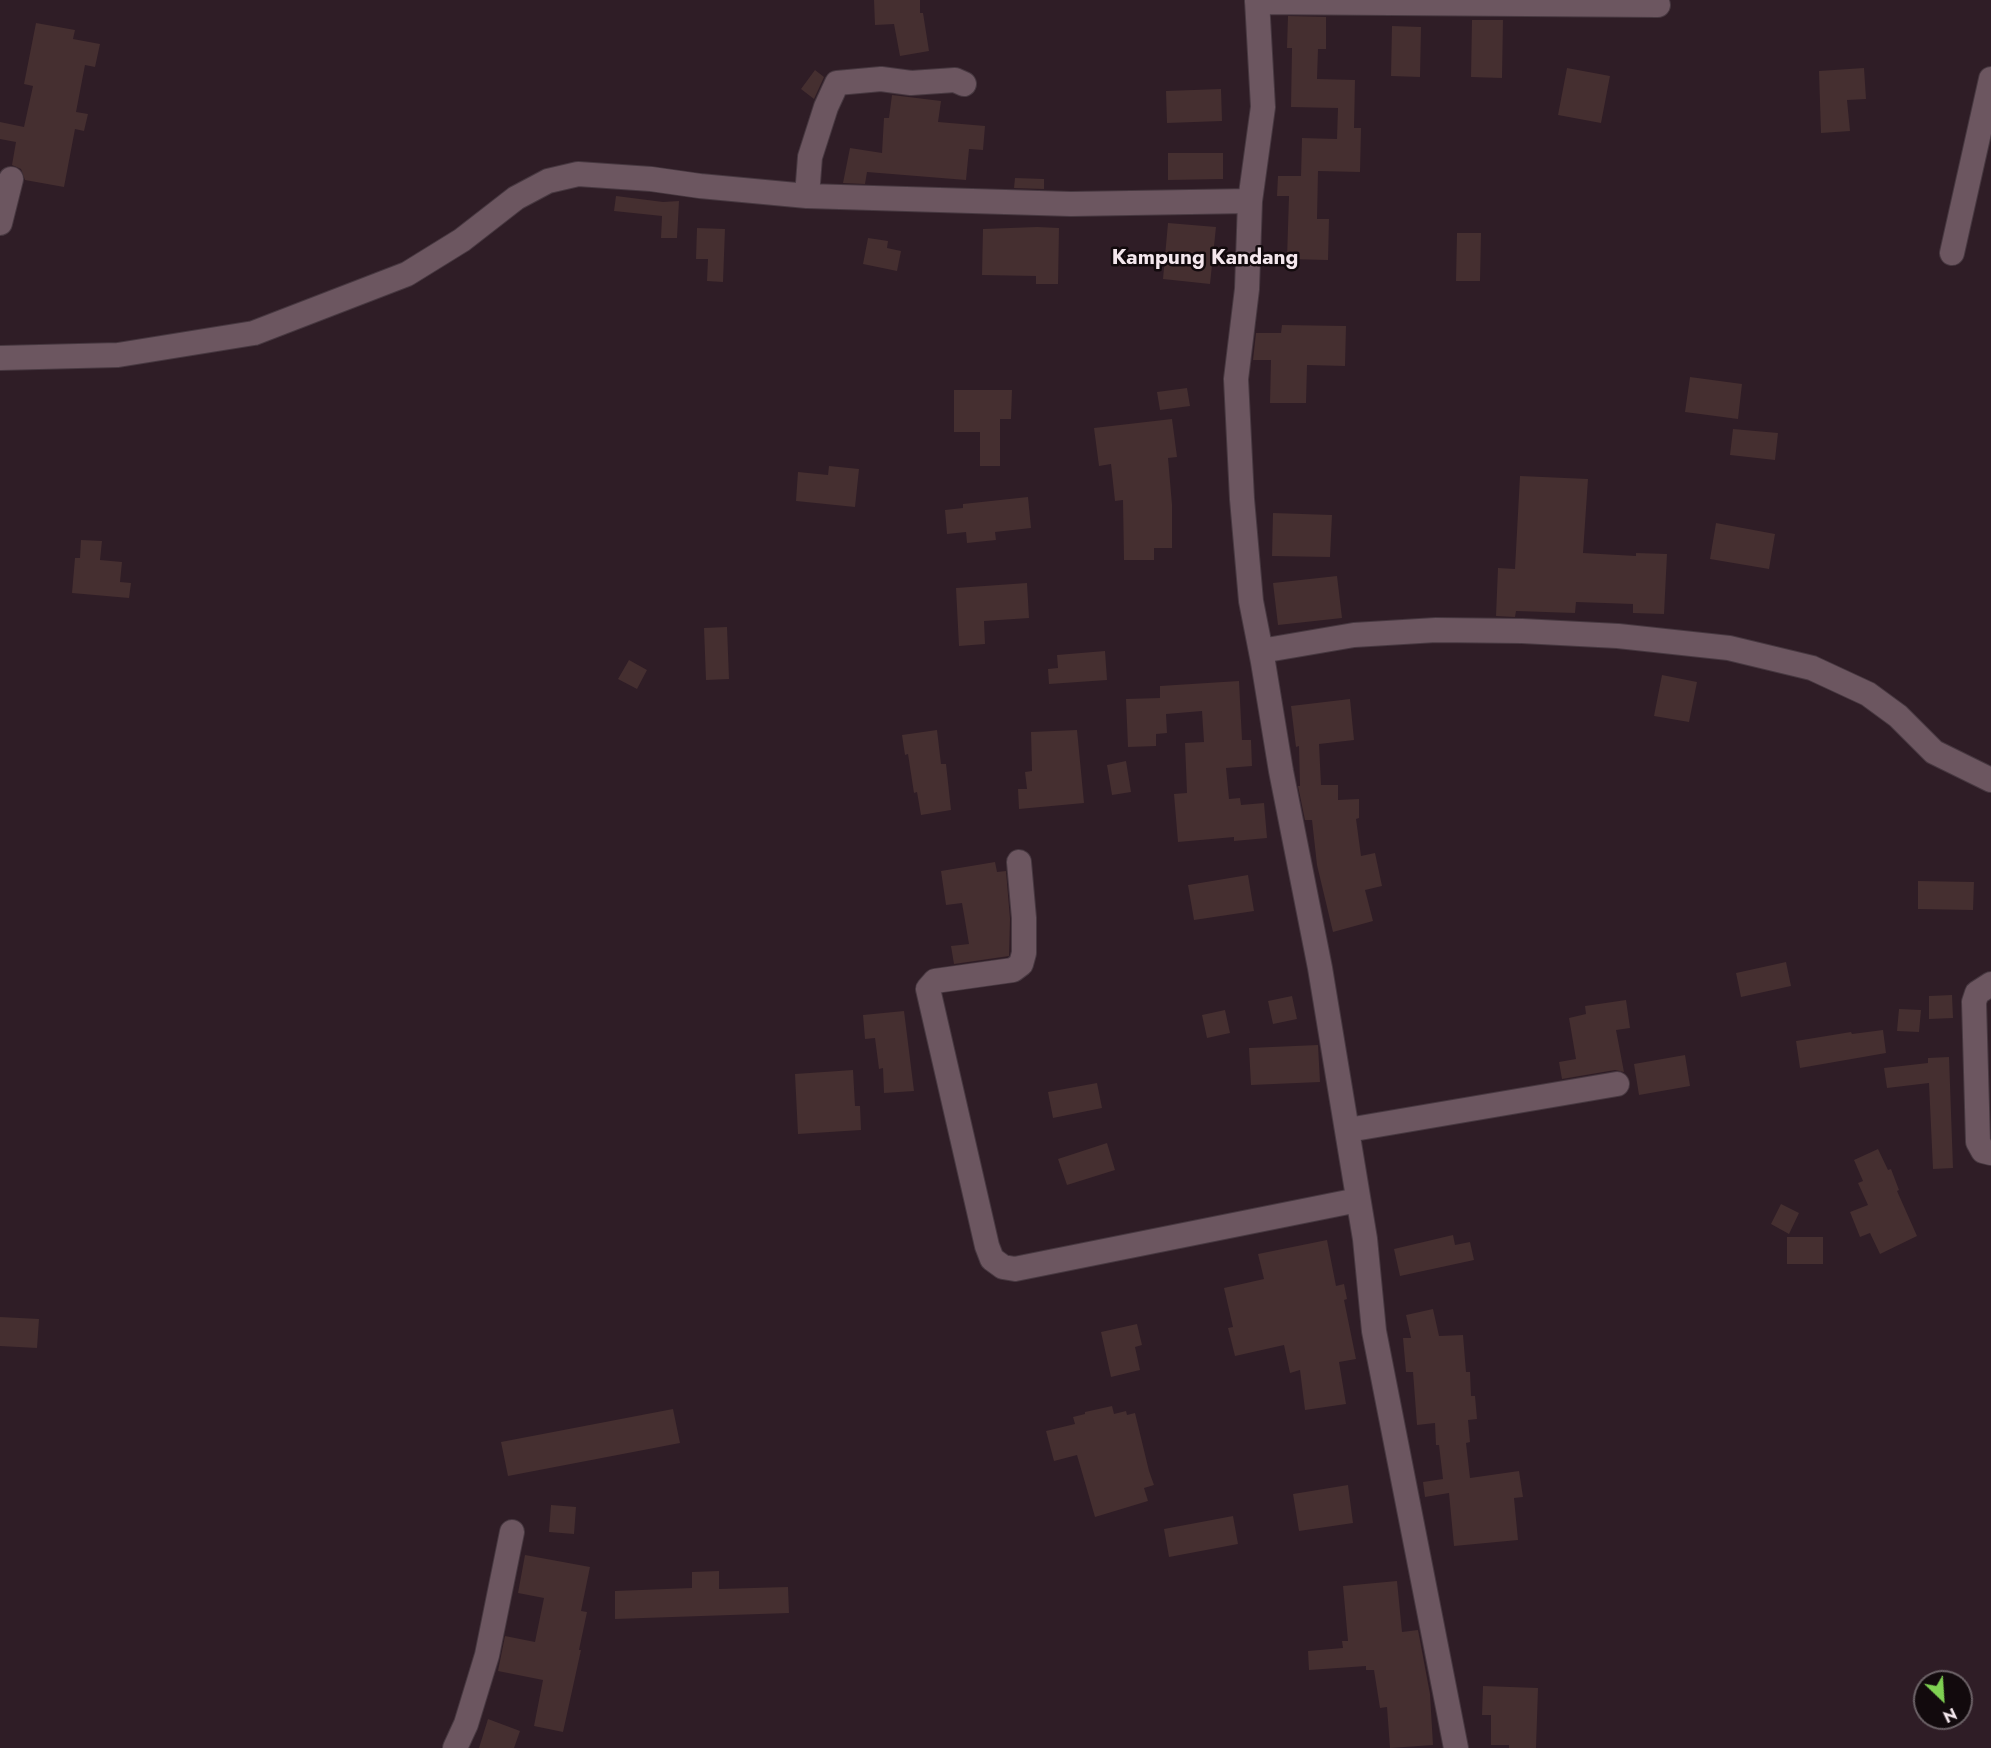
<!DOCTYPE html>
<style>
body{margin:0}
#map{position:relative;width:1991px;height:1748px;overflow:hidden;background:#2f1d26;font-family:Jost,sans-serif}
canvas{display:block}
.north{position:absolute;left:1913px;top:1670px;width:60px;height:60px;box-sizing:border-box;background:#120a0d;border:2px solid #6c6267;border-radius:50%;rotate:155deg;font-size:16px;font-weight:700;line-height:24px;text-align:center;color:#f4e7ed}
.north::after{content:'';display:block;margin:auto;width:21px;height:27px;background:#7fd052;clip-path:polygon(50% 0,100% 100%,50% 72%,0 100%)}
</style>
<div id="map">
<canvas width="1991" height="1748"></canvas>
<div class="north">N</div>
</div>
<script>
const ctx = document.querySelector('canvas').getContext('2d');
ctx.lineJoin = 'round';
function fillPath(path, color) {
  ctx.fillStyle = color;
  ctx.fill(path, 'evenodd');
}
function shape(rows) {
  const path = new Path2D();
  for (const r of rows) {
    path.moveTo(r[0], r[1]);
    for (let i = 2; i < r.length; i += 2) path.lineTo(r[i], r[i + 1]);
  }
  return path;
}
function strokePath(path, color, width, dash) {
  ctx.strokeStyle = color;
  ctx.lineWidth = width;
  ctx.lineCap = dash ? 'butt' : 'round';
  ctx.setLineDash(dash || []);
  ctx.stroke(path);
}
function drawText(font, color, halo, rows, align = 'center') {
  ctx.font = font + ' Jost,sans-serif';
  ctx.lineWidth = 5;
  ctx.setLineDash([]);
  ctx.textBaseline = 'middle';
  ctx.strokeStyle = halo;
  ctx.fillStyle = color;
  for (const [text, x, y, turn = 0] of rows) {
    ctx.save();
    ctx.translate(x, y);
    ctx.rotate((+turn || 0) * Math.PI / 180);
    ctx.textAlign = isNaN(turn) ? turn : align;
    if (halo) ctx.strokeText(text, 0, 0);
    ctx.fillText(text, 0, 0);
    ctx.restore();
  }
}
fillPath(shape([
 [874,0,920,0,920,13,923,13,929,51,900,56,894,24,875,25],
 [1288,16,1326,17,1326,49,1318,49,1317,79,1355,80,1354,128,1361,128,1360,172,1318,171,1317,219,1329,219,1328,260,1287,259,1289,196,1277,196,1278,176,1301,176,1302,138,1337,139,1338,108,1291,107,1292,48,1287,48],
 [1472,20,1503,20,1502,78,1471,77],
 [36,23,75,30,73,39,100,44,95,67,85,65,76,112,88,114,84,131,75,129,64,187,25,180,21,169,12,165,16,142,0,139,0,122,24,127,33,86,24,84],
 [1392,26,1421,27,1420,77,1391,76],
 [1567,68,1610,76,1601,123,1558,115],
 [1864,68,1866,99,1847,100,1850,131,1821,133,1819,71],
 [815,70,824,77,814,99,801,89],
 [1221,89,1222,121,1167,123,1166,91],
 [892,95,941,101,938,122,985,126,983,150,969,149,966,180,867,172,865,184,843,183,850,148,882,153,884,118,889,118],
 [1168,153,1223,153,1223,179,1168,180],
 [1015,178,1044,179,1044,189,1014,188],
 [616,196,663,202,679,201,677,238,661,238,662,216,614,211],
 [1168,223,1216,227,1210,284,1163,279],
 [1037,227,1059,228,1058,284,1036,284,1036,276,982,275,983,229],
 [697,228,725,229,723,282,707,281,708,259,696,259],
 [1457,233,1481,233,1480,281,1456,281],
 [868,238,888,241,887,248,901,251,897,271,863,264],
 [1282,325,1346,326,1345,366,1307,365,1306,403,1270,403,1271,360,1253,360,1256,333,1281,333],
 [1690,377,1742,384,1738,419,1685,412],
 [1187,388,1190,406,1160,410,1157,392],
 [954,390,1012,390,1011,419,1000,419,1000,466,980,466,980,432,954,432],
 [1172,419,1177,457,1168,458,1172,505,1172,548,1154,548,1154,560,1124,560,1123,500,1115,501,1111,464,1099,466,1094,428],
 [1733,429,1778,433,1775,460,1730,455],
 [829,466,859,469,855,507,796,501,798,472,828,475],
 [1520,476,1588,479,1583,553,1636,556,1636,553,1667,554,1664,614,1633,613,1633,604,1576,602,1575,613,1516,611,1515,617,1496,616,1498,568,1515,569],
 [1028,497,1031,528,995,532,996,540,967,543,966,532,947,534,945,510,963,508,963,504],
 [1273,513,1332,515,1330,557,1272,556],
 [1716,523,1775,534,1769,569,1710,559],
 [81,540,102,541,100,560,122,562,120,582,131,583,129,598,72,593,75,558,80,558],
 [1337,576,1342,618,1278,625,1273,583],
 [1027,583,1029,618,984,621,985,644,959,646,956,588],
 [727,627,729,679,706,680,704,628],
 [1105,651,1107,680,1049,684,1048,669,1058,668,1057,655],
 [629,660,647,670,637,689,618,679],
 [1662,675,1697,682,1689,722,1654,716],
 [1239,681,1242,740,1251,740,1252,766,1226,768,1229,799,1240,798,1241,805,1264,803,1267,838,1234,841,1234,837,1178,842,1174,794,1187,793,1185,743,1204,742,1202,711,1166,714,1167,733,1156,734,1156,746,1128,747,1126,699,1160,698,1160,686],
 [1350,699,1354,740,1319,744,1321,785,1338,785,1338,800,1359,799,1359,818,1356,819,1361,856,1375,853,1382,886,1365,890,1373,921,1333,932,1317,865,1312,820,1305,820,1298,786,1300,786,1299,746,1296,747,1291,706],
 [937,730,941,764,946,764,951,810,921,815,917,792,914,793,908,754,905,755,902,735],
 [1077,730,1084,803,1019,809,1018,789,1027,789,1025,772,1032,771,1031,732],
 [1126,761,1131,792,1112,795,1107,765],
 [995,862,997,872,1006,871,1010,919,1009,956,954,964,951,946,969,944,962,903,946,905,941,871],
 [1248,875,1254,911,1194,920,1188,885],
 [1918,881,1974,882,1973,910,1918,909],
 [1786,962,1791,986,1741,997,1736,973],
 [1952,995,1953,1018,1929,1019,1929,996],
 [1292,996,1297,1019,1273,1024,1268,1001],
 [1626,1000,1630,1028,1616,1030,1624,1072,1615,1070,1562,1079,1559,1062,1576,1059,1569,1018,1586,1014,1585,1006],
 [1899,1009,1921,1010,1919,1032,1897,1031],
 [1225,1010,1230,1033,1207,1038,1202,1015],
 [904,1011,914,1091,884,1093,883,1068,879,1069,875,1038,865,1039,863,1015],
 [1883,1030,1886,1053,1800,1068,1796,1041,1851,1032,1852,1034],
 [1318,1045,1320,1082,1251,1085,1249,1048],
 [1685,1055,1690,1086,1639,1095,1634,1064],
 [1949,1057,1953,1168,1933,1169,1929,1083,1887,1088,1884,1068,1928,1063,1928,1058],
 [853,1070,855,1106,860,1106,861,1130,798,1134,795,1074],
 [1097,1083,1102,1108,1053,1118,1048,1092],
 [1107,1143,1115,1170,1067,1185,1058,1159],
 [1878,1149,1888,1170,1891,1169,1899,1190,1897,1191,1917,1236,1880,1254,1870,1233,1860,1237,1850,1212,1868,1205,1858,1183,1863,1181,1854,1160],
 [1781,1204,1799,1213,1789,1234,1771,1224],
 [1453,1235,1455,1245,1470,1242,1474,1260,1400,1276,1394,1249],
 [1787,1237,1823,1237,1823,1264,1787,1264],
 [1327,1240,1336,1286,1344,1284,1347,1299,1344,1300,1356,1359,1339,1362,1346,1404,1305,1410,1300,1370,1290,1373,1284,1345,1235,1356,1228,1328,1233,1327,1224,1288,1264,1279,1258,1254],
 [1433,1309,1439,1336,1463,1335,1466,1372,1470,1372,1471,1396,1475,1396,1477,1419,1468,1420,1470,1442,1466,1443,1470,1478,1519,1471,1523,1497,1514,1498,1518,1540,1454,1546,1449,1493,1425,1497,1423,1482,1443,1479,1439,1445,1436,1445,1435,1423,1417,1425,1413,1372,1406,1372,1403,1338,1411,1338,1406,1315],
 [0,1317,39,1319,37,1348,0,1346],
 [1137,1324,1142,1345,1135,1347,1140,1370,1111,1377,1101,1332],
 [1112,1406,1114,1414,1126,1411,1127,1415,1135,1413,1149,1471,1154,1485,1144,1488,1148,1501,1095,1517,1077,1455,1054,1461,1046,1431,1075,1424,1073,1417,1085,1414,1085,1412],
 [673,1409,680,1443,508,1476,501,1442],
 [1348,1485,1353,1523,1299,1531,1293,1494],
 [551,1505,576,1507,574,1534,549,1532],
 [1233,1516,1238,1544,1169,1557,1164,1529],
 [525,1555,590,1567,581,1611,587,1612,579,1650,581,1650,563,1732,534,1726,543,1680,498,1671,505,1636,535,1642,544,1598,518,1593],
 [719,1571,719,1589,788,1587,789,1613,615,1619,615,1591,692,1588,692,1572],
 [1397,1581,1402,1632,1418,1630,1430,1694,1433,1745,1390,1748,1387,1707,1380,1708,1374,1670,1366,1670,1366,1666,1309,1670,1308,1651,1343,1648,1342,1641,1348,1641,1343,1586],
 [1483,1686,1538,1688,1536,1748,1509,1748,1509,1745,1491,1745,1491,1715,1482,1715],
 [488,1719,520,1731,514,1748,479,1748]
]), '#452f30');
const minor = shape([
 [1257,2,1658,5],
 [807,196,810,157,826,107,837,83,881,79,911,83,955,80,964,84],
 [1250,201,1247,289,1236,379,1242,499,1251,601,1263,662,1281,771,1320,968,1365,1239,1374,1331,1456,1748],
 [0,223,11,179],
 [1952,253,1991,79],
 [0,358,118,355,254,333,407,274,462,240,516,198,548,181,578,174,651,179,700,186,807,196,1071,204,1250,201,1263,107,1257,0],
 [1261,651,1354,635,1436,630,1522,631,1618,636,1729,648,1812,668,1868,694,1898,716,1934,752,1991,780],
 [1019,862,1024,918,1024,953,1021,964,1013,970,935,981,928,989,987,1246,992,1259,1003,1267,1015,1269,1358,1200],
 [1991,984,1977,993,1974,1002,1978,1142,1983,1151,1991,1153],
 [1348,1130,1617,1084],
 [455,1748,466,1724,487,1655,512,1532]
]);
strokePath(minor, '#473840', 26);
strokePath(minor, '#6c5660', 24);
drawText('bold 21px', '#f4e7ed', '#120a0d', [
 ["Kampung Kandang",1205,259]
]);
</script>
